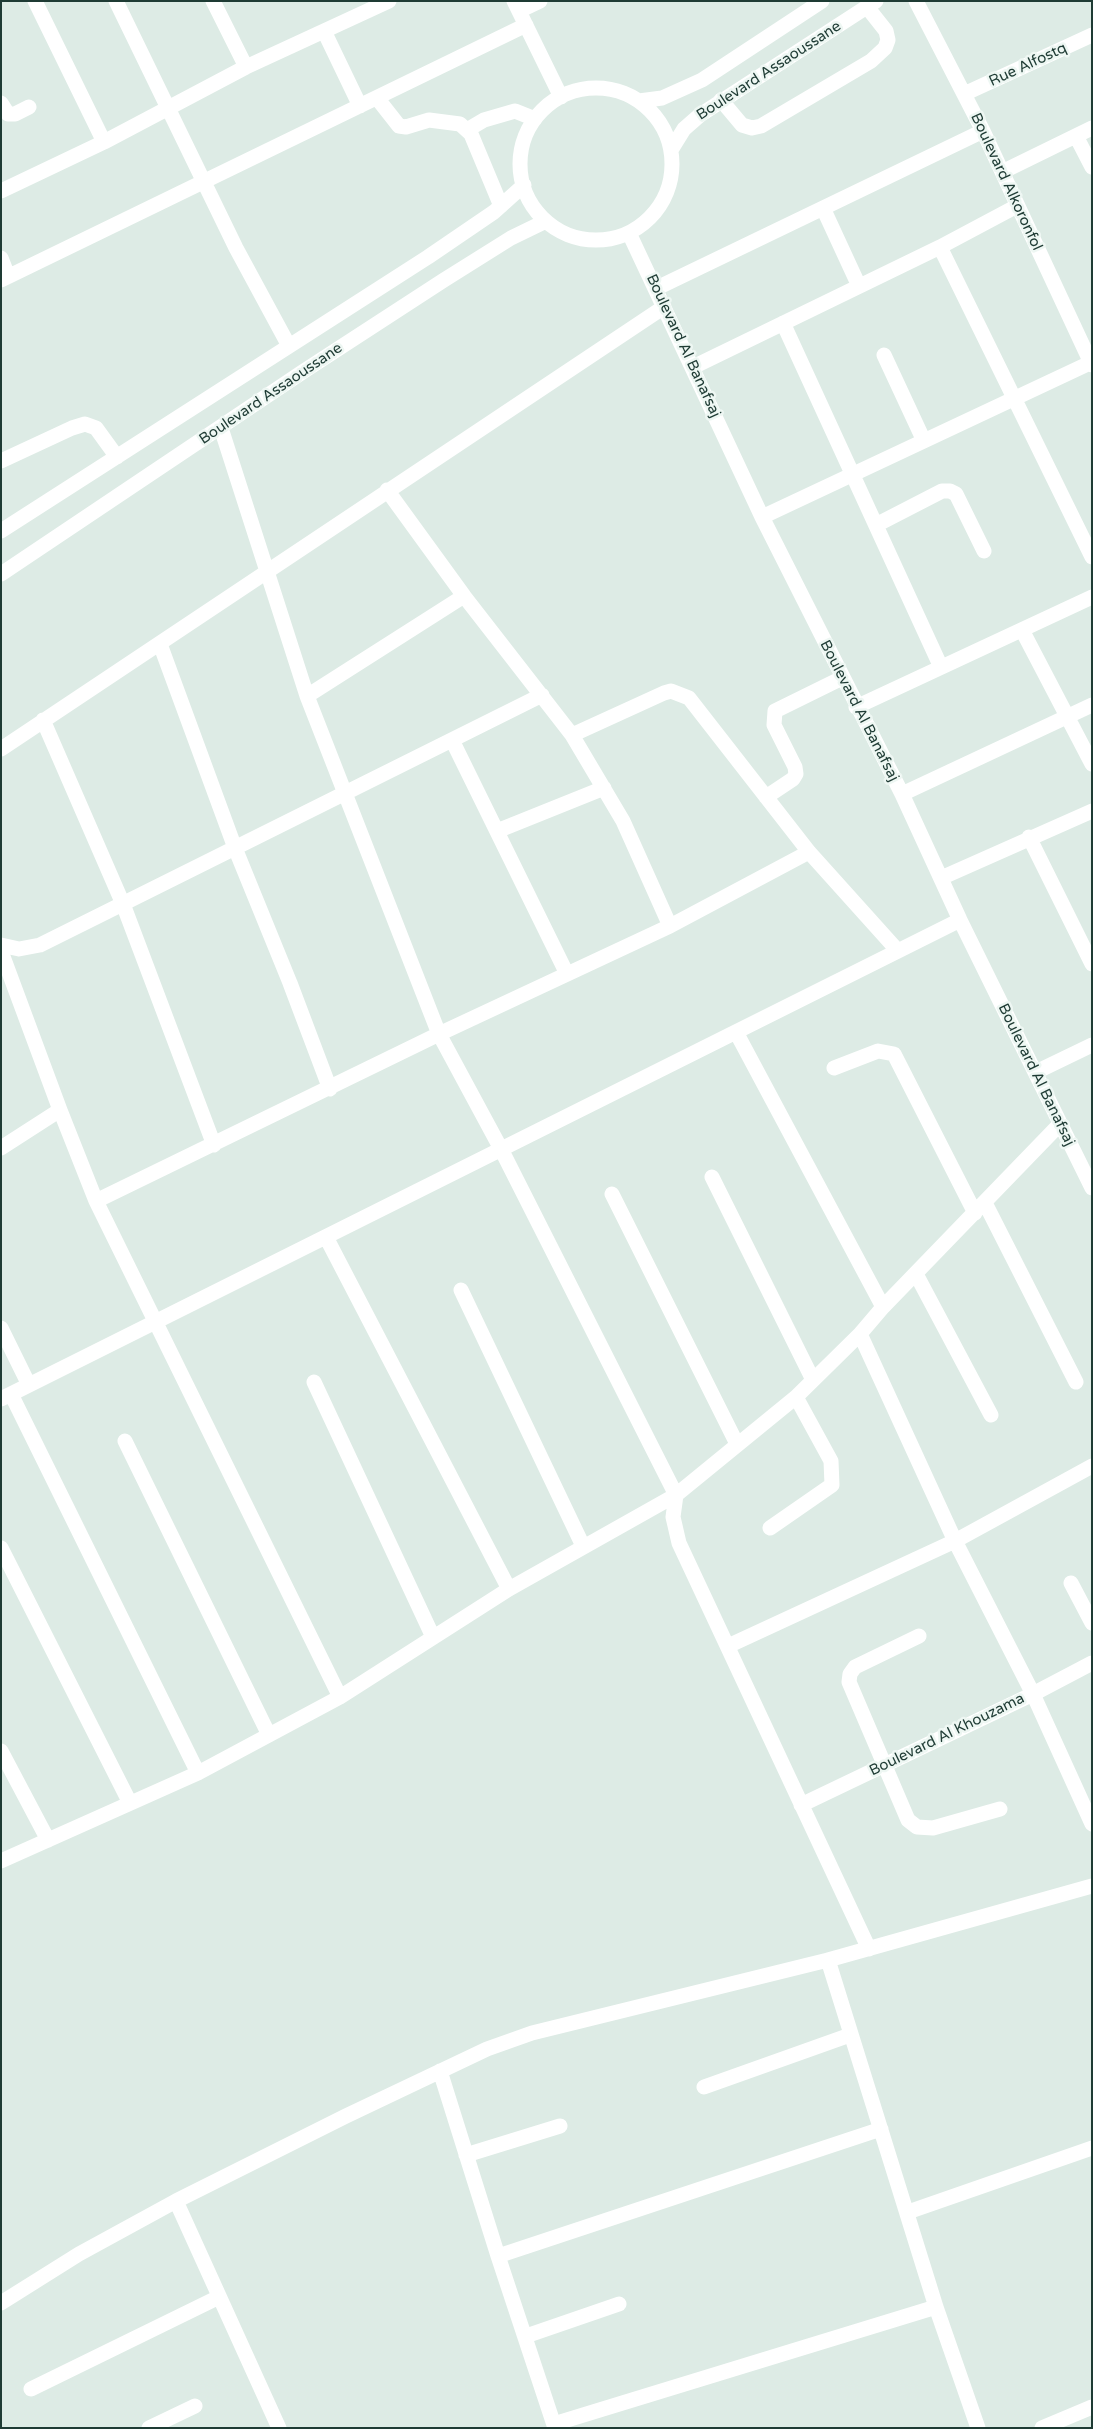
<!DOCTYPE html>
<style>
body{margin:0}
#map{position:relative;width:1093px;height:2429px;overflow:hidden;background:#ddebe5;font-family:"Varela Round",sans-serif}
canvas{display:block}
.frame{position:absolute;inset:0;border:2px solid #1e3b34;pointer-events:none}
</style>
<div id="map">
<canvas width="1093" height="2429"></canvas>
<div class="frame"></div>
</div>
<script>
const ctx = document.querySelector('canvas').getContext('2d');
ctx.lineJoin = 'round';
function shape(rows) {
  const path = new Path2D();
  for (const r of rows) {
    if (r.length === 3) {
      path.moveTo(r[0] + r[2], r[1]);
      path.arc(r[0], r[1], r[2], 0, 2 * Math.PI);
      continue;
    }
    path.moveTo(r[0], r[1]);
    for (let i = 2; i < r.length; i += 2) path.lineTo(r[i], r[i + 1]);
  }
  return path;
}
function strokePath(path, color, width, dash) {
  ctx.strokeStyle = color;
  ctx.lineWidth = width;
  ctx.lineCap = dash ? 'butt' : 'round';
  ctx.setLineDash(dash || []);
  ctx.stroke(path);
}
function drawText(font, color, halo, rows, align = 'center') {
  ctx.font = font + ' "Varela Round",sans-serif';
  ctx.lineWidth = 5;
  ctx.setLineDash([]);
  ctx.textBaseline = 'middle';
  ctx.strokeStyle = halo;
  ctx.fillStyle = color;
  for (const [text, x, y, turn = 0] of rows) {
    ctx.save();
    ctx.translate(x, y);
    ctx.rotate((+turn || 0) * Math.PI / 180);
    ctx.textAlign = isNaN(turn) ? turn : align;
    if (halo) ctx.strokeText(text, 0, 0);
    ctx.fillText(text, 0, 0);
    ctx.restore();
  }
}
strokePath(shape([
 [35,1,104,142],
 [116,1,236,248,289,346],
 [213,1,246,67],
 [514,1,561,97],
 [916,1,983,131,1092,365],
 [519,11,540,1],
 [324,31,360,106],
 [596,164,76],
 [964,94,1092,35],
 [377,98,399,126,406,127,429,120,460,124,471,134,501,206],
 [721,100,742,125,752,128,761,126,871,61,885,48,888,40,886,31,867,7],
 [639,101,662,98,702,80,822,1],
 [1,103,8,114,15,114,29,107],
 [467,130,484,120,515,111,535,119],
 [1076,136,1092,167],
 [671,150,684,129,700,115,876,1],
 [1002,172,1092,128],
 [1,191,104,142,246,67,389,1],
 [823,208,859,286],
 [629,233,762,517,902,794,960,920,1092,1188],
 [940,247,1092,557],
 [1,258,8,276],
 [1,280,526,25],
 [657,288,983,131],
 [783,323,940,665],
 [884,355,924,441],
 [693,367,940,247,1017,206],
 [1,461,72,428,85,424,96,428,117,457],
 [387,490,464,596,572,735,623,821,670,926],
 [762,517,1092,362],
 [876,525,942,491,950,491,956,494,984,551],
 [1,531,428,257,494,212,524,185],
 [1,574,304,371,444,280,511,238,546,221],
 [1022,630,1092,764],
 [160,644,235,848,290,983,330,1089],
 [307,696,464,596],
 [856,707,1092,597],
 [43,720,123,904,214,1145],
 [572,735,664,693,671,691,689,698,809,852,898,951],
 [452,740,567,974],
 [1,749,664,307],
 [902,794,1092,705],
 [766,797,793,779,796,774,795,767,774,725,775,711,842,678],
 [497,831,604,788],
 [1029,837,1092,964],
 [941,878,1092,811],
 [1,945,19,949,40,945,542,695],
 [1,951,60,1110,96,1201,340,1697],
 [736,1032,883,1307],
 [834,1068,878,1051,894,1054,975,1213],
 [1036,1072,1092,1045],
 [1,1148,60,1110],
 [712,1177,813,1380],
 [612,1194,737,1444],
 [96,1201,439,1034,670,926,809,852],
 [985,1203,1076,1382],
 [326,1237,509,1589],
 [916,1274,991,1415],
 [461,1290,583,1546],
 [1,1328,29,1385],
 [860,1334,955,1541,1033,1694,1092,1824],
 [314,1382,433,1637],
 [11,1394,198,1773],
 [1,1399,960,920],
 [125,1441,269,1735],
 [770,1528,832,1485,831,1461,796,1397],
 [1,1548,130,1803],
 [1071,1583,1092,1623],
 [919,1636,855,1667,850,1674,849,1682,908,1820,917,1827,933,1828,1000,1809],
 [728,1646,955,1541,1092,1466],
 [1,1751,48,1840],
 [801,1805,1033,1694,1092,1663],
 [1,1861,198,1773,340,1697,509,1589,676,1495,501,1149,439,1034,307,696,221,428],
 [869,1949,679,1543,673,1517,676,1495,796,1397,860,1334,883,1307,1059,1125],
 [828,1960,936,2307,978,2428],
 [440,2071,498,2256,555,2428],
 [704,2087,850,2035],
 [466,2155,560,2126],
 [176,2201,279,2428],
 [908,2212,1092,2148],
 [498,2256,881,2129],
 [1,2303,79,2254,176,2201,346,2116,487,2049,532,2033,828,1960,1092,1886],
 [526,2336,619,2304],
 [31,2389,219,2297],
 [554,2424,936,2307],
 [149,2428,195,2406],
 [1042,2428,1092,2407]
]), '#fff', 15);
drawText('15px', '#1e3b34', '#eef7f3', [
 ["Rue Alfostq",1028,65,-25],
 ["Boulevard Assaoussane",769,71,-33],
 ["Boulevard Alkoronfol",1006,182,65],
 ["Boulevard Al Banafsaj",683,346,65],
 ["Boulevard Assaoussane",271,394,-34],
 ["Boulevard Al Banafsaj",859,711,63],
 ["Boulevard Al Banafsaj",1036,1075,64],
 ["Boulevard Al Khouzama",947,1735,-26]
]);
</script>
